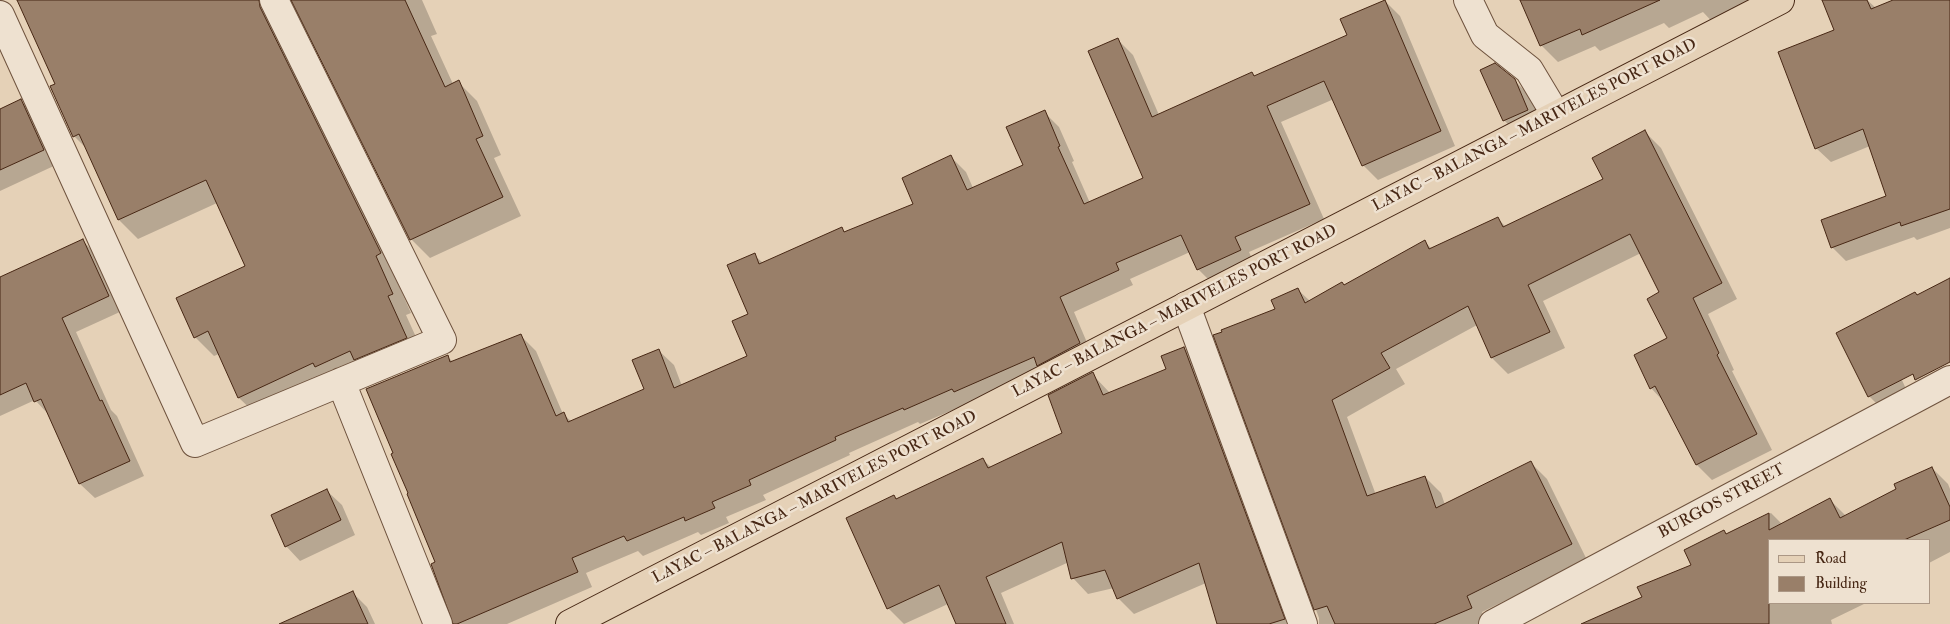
<!DOCTYPE html>
<meta charset="utf-8">
<style>
body{margin:0}
#map{position:relative;width:1950px;height:624px;overflow:hidden;background:#e5d1b7;font-family:"IM FELL Double Pica",serif}
canvas{display:block}
.legend{position:absolute;left:1768px;top:539px;width:162px;height:65px;box-sizing:border-box;background:#eee1d0;border:1px solid #ab9785;margin:0;padding:6px 9px;list-style:none;font-size:15px;color:#472714}
.legend li{display:flex;align-items:center;gap:10px;height:25px}
.legend b{width:25px;border:1px solid #ab9785}
</style>
<div id="map">
<canvas width="1950" height="624"></canvas>
<ul class="legend">
<li><b style="height:6px;background:#e5d1b7"></b>Road</li>
<li><b style="height:14px;background:#997f69"></b>Building</li>
</ul>
</div>
<script>
const ctx = document.querySelector('canvas').getContext('2d');
ctx.lineJoin = 'round';
function fillPath(path, color) {
  ctx.fillStyle = color;
  ctx.fill(path, 'evenodd');
}
function shape(rows) {
  const path = new Path2D();
  for (const r of rows) {
    path.moveTo(r[0], r[1]);
    for (let i = 2; i < r.length; i += 2) path.lineTo(r[i], r[i + 1]);
  }
  return path;
}
function strokePath(path, color, width, dash) {
  ctx.strokeStyle = color;
  ctx.lineWidth = width;
  ctx.lineCap = dash ? 'butt' : 'round';
  ctx.setLineDash(dash || []);
  ctx.stroke(path);
}
function drawText(font, color, halo, rows, align = 'center') {
  ctx.font = font + ' "IM FELL Double Pica",serif';
  ctx.lineWidth = 5;
  ctx.setLineDash([]);
  ctx.textBaseline = 'middle';
  ctx.strokeStyle = halo;
  ctx.fillStyle = color;
  for (const [text, x, y, turn = 0] of rows) {
    ctx.save();
    ctx.translate(x, y);
    ctx.rotate((+turn || 0) * Math.PI / 180);
    ctx.textAlign = isNaN(turn) ? turn : align;
    if (halo) ctx.strokeText(text, 0, 0);
    ctx.fillText(text, 0, 0);
    ctx.restore();
  }
}
fillPath(shape([
 [18,0,422,0,437,34,431,36,453,84,458,82,477,101,501,155,494,158,521,216,430,258,411,239,294,3,286,5,400,272,394,275,411,313,406,315,425,357,258,416,239,398,219,354,214,356,195,337,246,267,217,203,138,239,119,220,88,150,74,136,56,84],
 [1521,0,1750,0,1755,13,1719,29,1703,12,1669,28,1664,23,1600,51,1595,46,1558,62,1541,45],
 [1861,0,1867,0,1876,8,1897,0,1950,0,1950,228,1917,240,1914,237,1846,261,1832,247,1887,197,1870,146,1831,162,1816,148,1836,31],
 [1385,1,1400,16,1455,146,1378,180,1363,165,1334,99,1281,122,1324,219,1249,252,1255,265,1213,284,1198,269,1190,252,1130,279,1133,285,1074,312,1094,359,970,407,967,404,920,424,918,422,849,453,850,455,763,495,766,500,726,517,729,523,701,535,698,532,643,556,638,551,586,573,592,587,507,624,455,624,437,563,447,356,453,362,521,336,536,351,563,414,572,422,646,390,658,350,674,365,682,386,749,357,754,255,763,263,841,228,846,233,915,204,951,157,966,172,973,188,1024,165,1044,112,1059,127,1074,161,1072,162,1090,203,1145,178,1118,40,1133,55,1159,115,1252,73,1255,77,1348,36],
 [1514,80,1529,95,1542,124,1518,135,1504,120],
 [21,101,35,115,58,164,0,191,0,110],
 [1645,132,1661,148,1737,299,1708,314,1734,370,1732,371,1772,450,1712,480,1697,465,1664,402,1651,388,1635,356,1669,339,1661,293,1641,253,1543,301,1565,348,1508,374,1492,358,1477,325,1396,369,1405,384,1347,417,1376,495,1425,477,1441,493,1445,505,1531,463,1547,479,1587,560,1482,612,1487,624,1319,624,1319,618,1215,336,1276,310,1297,289,1310,301,1345,286,1425,242,1432,249,1498,219,1506,227,1604,179],
 [83,241,97,255,122,311,76,332,111,410,117,416,144,476,95,498,80,484,49,415,35,400,0,416,0,278],
 [1837,333,1881,333,1910,398,1884,411,1869,396],
 [1184,348,1200,364,1296,624,1218,624,1206,583,1134,614,1118,598,1114,588,1088,594,1073,578,1069,562,1001,593,1014,624,958,624,948,604,904,624,888,608,894,497,897,500,983,460,991,467,1064,434,1092,374,1110,393,1168,370],
 [1932,468,1948,484,1950,489,1950,552,1929,563,1929,540,1769,540,1769,603,1866,603,1831,620,1832,624,1587,624,1643,598,1692,566,1724,532,1727,535,1771,513,1782,524,1830,500,1846,516,1898,490],
 [327,491,342,505,355,535,300,561,286,546],
 [352,592,367,607,375,624,302,624]
]), '#0003');
const building = shape([
 [17,0,259,0,260,7,381,253,376,256,393,294,388,296,407,338,354,360,350,351,315,367,313,363,238,398,208,331,194,338,176,298,245,266,206,180,118,220,79,134,73,137,50,86,55,84,17,0],
 [291,0,405,0,445,87,459,80,483,136,476,139,503,197,410,240,291,0],
 [1385,0,1441,131,1362,166,1324,81,1267,106,1310,204,1235,237,1241,250,1197,270,1181,235,1116,263,1119,270,1060,297,1080,343,1037,366,1034,357,954,392,952,389,904,410,903,408,835,437,836,440,749,480,751,485,712,502,715,508,685,521,684,517,627,541,624,536,572,558,578,572,457,624,453,624,431,564,435,562,407,494,408,493,391,454,393,453,366,389,448,355,450,362,521,334,556,416,564,412,568,422,644,389,632,360,659,349,674,388,747,356,732,321,748,314,727,265,755,253,759,264,842,227,844,232,913,204,902,178,951,155,967,190,1023,165,1006,127,1045,110,1060,146,1058,147,1084,204,1143,178,1088,51,1118,38,1152,117,1252,72,1254,76,1347,35,1340,19,1385,0],
 [1520,0,1660,0,1582,35,1580,29,1540,46,1520,0],
 [1822,0,1867,0,1871,9,1893,0,1950,0,1950,209,1901,226,1900,222,1831,248,1821,220,1886,196,1863,129,1815,149,1778,52,1834,30,1822,0],
 [1495,63,1515,79,1528,110,1503,121,1480,70,1495,63],
 [21,99,44,150,0,170,0,109,21,99],
 [1645,130,1722,283,1693,298,1719,353,1717,355,1757,434,1696,465,1655,386,1650,389,1634,355,1667,338,1647,299,1659,292,1630,234,1528,285,1550,332,1491,358,1468,306,1381,353,1390,368,1332,400,1367,496,1425,476,1436,508,1531,461,1572,544,1467,596,1472,608,1434,624,1335,624,1327,606,1314,610,1213,335,1222,332,1221,330,1275,309,1271,300,1298,288,1305,303,1342,282,1344,285,1425,240,1429,249,1498,217,1503,227,1603,179,1592,158,1645,130],
 [83,239,109,296,62,318,100,401,102,400,130,461,79,484,41,399,34,402,26,383,0,395,0,277,83,239],
 [1950,278,1950,362,1915,380,1913,374,1868,397,1836,333,1915,292,1917,295,1950,278],
 [1184,347,1285,619,1269,624,1217,624,1199,563,1117,599,1105,570,1071,579,1062,542,986,577,1006,624,956,624,939,585,887,609,846,518,894,495,896,499,983,458,988,468,1062,433,1048,395,1093,372,1103,395,1166,369,1161,356,1184,347],
 [1932,467,1950,507,1950,520,1904,540,1769,540,1769,624,1581,624,1642,597,1637,587,1691,565,1684,550,1724,530,1726,534,1769,513,1769,530,1830,498,1840,518,1896,489,1894,484,1932,467],
 [327,489,341,520,285,547,271,515,327,489],
 [353,591,368,624,279,624,353,591]
]);
fillPath(building, '#997f69');
strokePath(building, '#472714', 1);
const minor = shape([
 [1468,0,1485,35,1529,70,1556,115],
 [0,15,195,443,442,340,274,0],
 [1186,306,1303,624],
 [341,382,438,624],
 [1493,624,1950,380]
]);
const major = shape([
 [570,624,1780,0]
]);
strokePath(minor, '#6e523d', 30);
strokePath(major, '#472714', 30);
strokePath(minor, '#eee1d0', 28);
strokePath(major, '#e5d1b7', 28);
drawText('16px', '#472714', '#eee1d0', [
 ["LAYAC – BALANGA – MARIVELES PORT ROAD",1535,126,-27],
 ["LAYAC – BALANGA – MARIVELES PORT ROAD",1175,312,-27],
 ["LAYAC – BALANGA – MARIVELES PORT ROAD",815,498,-27],
 ["BURGOS STREET",1722,502,-28]
]);
</script>
